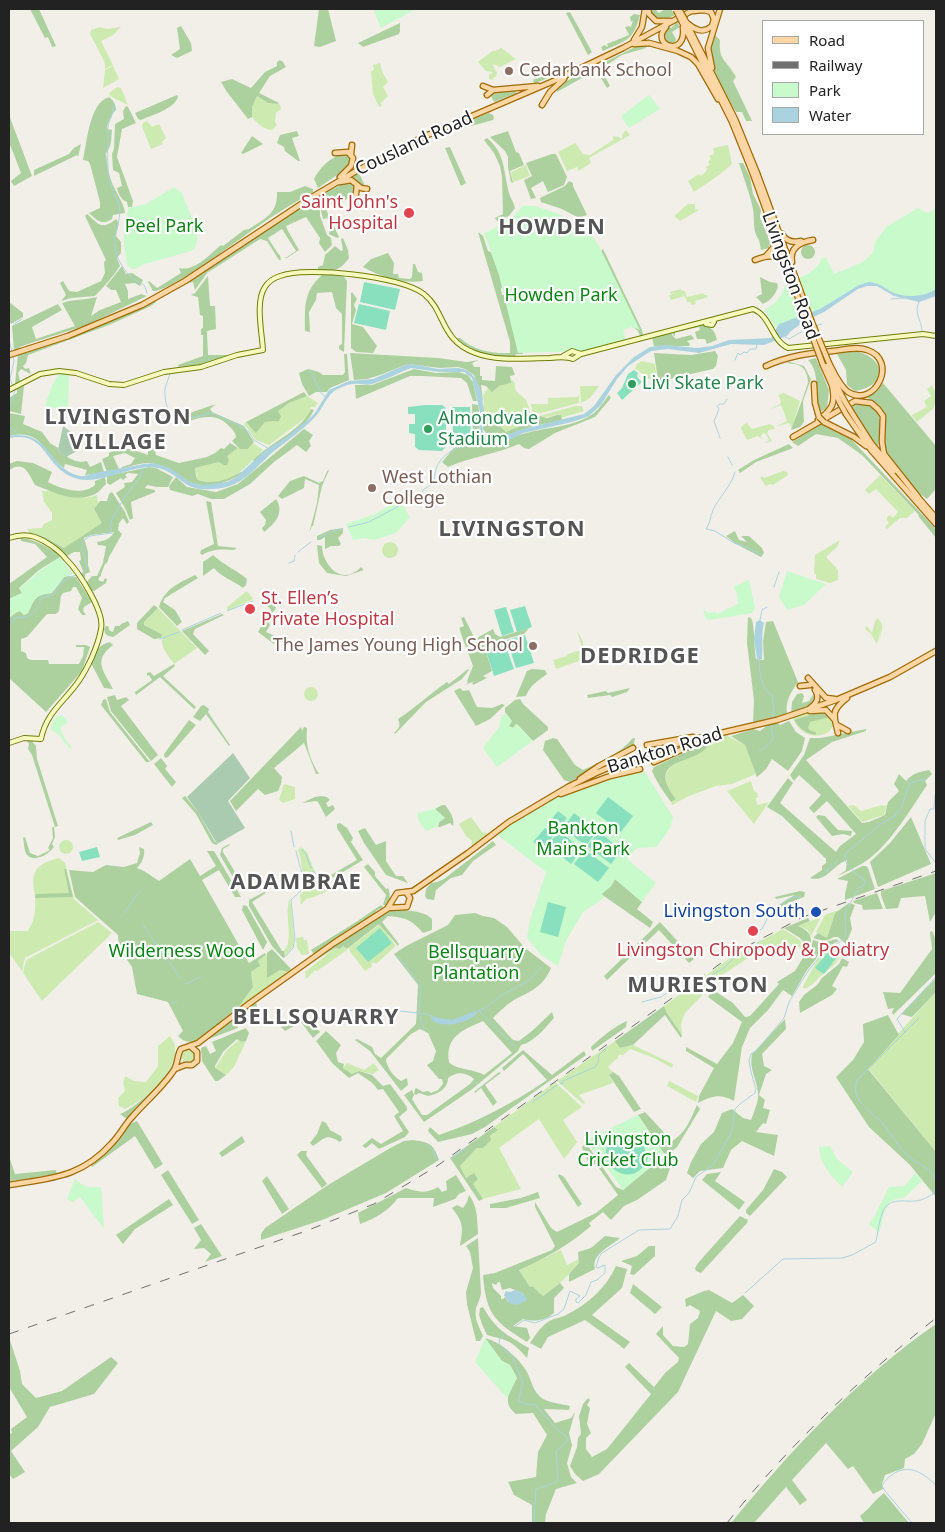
<!DOCTYPE html>
<html>
<head>
<meta charset="utf-8">
<style>
  body { margin:0 }
  #map { position:relative; width:945px; height:1532px; overflow:hidden; background:#f2efe9; font-family:"Noto Sans",sans-serif }
  canvas { display:block }
  .frame { position:absolute; inset:0; border:10px solid #222; pointer-events:none }
  .legend { position:absolute; left:762px; top:20px; width:162px; height:115px; box-sizing:border-box; background:#fff; border:1px solid #a7a7a7; margin:0; padding:6px 9px; list-style:none; font-size:15px; color:#222 }
  .legend li { display:flex; align-items:center; gap:10px; height:25px }
  .legend b { width:25px; border:1px solid #a7a7a7 }
</style>
</head>
<body>
<div id="map">
<canvas width="945" height="1532"></canvas>
<div class="frame"></div>
<ul class="legend">
<li><b style="height:6px;background:#fcd6a4"></b>Road</li>
<li><b style="height:6px;background:#707070"></b>Railway</li>
<li><b style="height:14px;background:#c8facc"></b>Park</li>
<li><b style="height:14px;background:#aad3df"></b>Water</li>
</ul>
</div>
<script>
const ctx = document.querySelector('canvas').getContext('2d');
ctx.lineJoin = 'round';
function paint(path, color) {
  ctx.fillStyle = color;
  ctx.fill(path, 'evenodd');
}
function strokePath(path, color, width, dash) {
  ctx.strokeStyle = color;
  ctx.lineWidth = width;
  ctx.lineCap = dash ? 'butt' : 'round';
  ctx.setLineDash(dash || []);
  ctx.stroke(path);
}
function drawText(font, color, halo, rows, align = 'center') {
  ctx.font = font + ' "Noto Sans",sans-serif';
  ctx.lineWidth = 4.5;
  ctx.setLineDash([]);
  ctx.textBaseline = 'middle';
  ctx.strokeStyle = halo;
  ctx.fillStyle = color;
  for (const [text, x, y, turn = 0] of rows) {
    ctx.save();
    ctx.translate(x, y);
    ctx.rotate((+turn || 0) * Math.PI / 180);
    ctx.textAlign = isNaN(turn) ? turn : align;
    if (halo) ctx.strokeText(text, 0, 0);
    ctx.fillText(text, 0, 0);
    ctx.restore();
  }
}
paint(new Path2D(`
  M100 27 107 29 121 27 113 35 101 41 113 65 105 69V63L90 34 91 30Z
  M501 48 516 59 500 67 493 64 495 70 497 72 496 77H494L493 80 489 79V75L493 72 486 71 478 62 494 50 495 51Z
  M380 63 382 71 388 82 383 87 388 96 381 103 382 106 379 107 373 94 371 71 374 70 373 65Z
  M113 66 119 79 103 88 105 70Z
  M117 87 121 88 128 105 110 96 109 93Z
  M257 96 268 103 277 104 279 103 281 109 276 113 275 122 277 125 272 130C264 130 257 123 252 117V107Z
  M147 121 152 127 159 124 166 138 162 142 163 144 151 149 142 126 143 123Z
  M626 130 630 135 589 158 591 163 579 171 577 167 567 171 558 152 575 143 583 154 590 155 613 140V136L619 137 620 139 623 137 622 135Z
  M728 145 732 164 719 175 694 192 688 181 699 174 701 176 707 170 706 167 710 165 708 162 711 159 709 156 714 154 713 148Z
  M526 165 530 176 513 182 511 172Z
  M688 204H695V209L699 210 680 221 674 216Z
  M681 289 682 291H685L687 297 703 293 704 295H707L708 297 695 301 696 304 692 305 690 302H687L685 296 671 300 669 295 679 292 671 294 670 292Z
  M642 361 655 364 657 382 653 378 649 379C643 376 641 371 635 369L637 364Z
  M510 378 515 383C513 393 521 393 526 400 529 406 530 412 532 418L520 426 506 432 492 418 485 416 483 395 488 388 492 391 499 386 511 383Z
  M934 384 932 387 936 392V404L934 406V408L917 422 912 415 927 407 924 401 931 396 927 389Z
  M580 386H599L590 398 581 403Z
  M784 393 800 401 792 428 789 423 775 427 787 421 781 405 768 410 780 404 781 401 778 395Z
  M579 395V403L533 415 531 404H548V398L577 397Z
  M307 396 318 403 315 407H311L308 416 269 445 256 440 244 424 246 422 256 432 265 422H274L277 411 289 403Z
  M575 406H582L584 411 561 418V415C551 414 551 419 539 416Z
  M747 423 752 429 769 424 774 426 775 429 769 430 767 433 772 441 765 443 769 440 766 434 763 433 761 436 762 439 758 436 747 440 741 428 743 425Z
  M253 443 263 450C243 469 229 489 198 480L195 468 219 462H229L226 456 238 448 248 449Z
  M783 471 787 472 788 475 773 485 770 484 766 486 760 478 756 480 763 476 764 478Z
  M880 475 915 511 907 518H900L887 529 885 527 889 523 887 520V517L890 515 893 518 898 512 876 489 869 494 865 490Z
  M42 491C61 490 76 503 97 495L98 503 94 510 103 523 64 548 46 537 30 533 27 529 42 528 44 524 52 520V513L44 502Z
  M840 540 837 547 826 557 838 570V580L830 583 816 579V574H814L815 555Z
  M382 550a8 8 0 1 1 16 0a8 8 0 1 1-16 0Z
  M247 591 253 599 227 611V607Z
  M158 608 197 648 174 664C167 654 159 646 163 635L144 625V622Z
  M878 618 882 625V628L885 618 879 642 881 631 877 643H876L871 634 865 629 867 626 872 633 875 621Z
  M577 631 582 639 585 652 582 660 556 669 553 660 567 656 568 654 581 650 582 647Z
  M304 694a7 7 0 1 1 14 0a7 7 0 1 1-14 0Z
  M813 712H820L830 716 833 726C828 738 810 738 801 730 797 727 795 721 792 717Z
  M726 735 745 745 756 774 732 784 716 786 689 796 672 805 671 802 676 799C646 758 692 766 710 744L708 741Z
  M751 781 754 791 757 793 758 797 756 798 757 805 769 802 754 824 727 791Z
  M284 784 295 787V799L283 803 279 800Z
  M854 805 861 811 882 805 883 806 887 805 884 815 862 822 848 806Z
  M471 817 482 832 490 834 471 848 472 841 466 836 459 824Z
  M59 847a7 7 0 1 1 14 0a7 7 0 1 1-14 0Z
  M301 847 307 852 314 870 330 890 314 897 306 899 301 905 300 895 310 885C300 876 303 861 298 850Z
  M59 858 65 863 74 899 98 920 25 958 22 971 9 953V931H28C30 927 33 922 34 917 41 888 17 868 59 858Z
  M290 898 294 939 293 946 285 957 284 951C295 939 283 913 290 898Z
  M838 910 835 913 827 938 816 932 825 915Z
  M821 917 811 936 808 930 798 926Z
  M98 922 112 933 42 1001 23 973 26 960Z
  M380 924 396 946 376 964 374 962 371 964 372 966 365 971 349 950 350 947Z
  M783 929 797 938 805 945V949H800L797 945 790 948H773V946L762 949 722 975 685 1013 681 1024 682 1035 667 1013 664 1006 734 955Z
  M303 937 304 940H307L309 954 302 955 297 948 296 938Z
  M835 945 843 949C840 961 832 967 823 974 815 980 815 985 804 989L803 986C811 973 819 951 835 945Z
  M343 946 347 950 317 971 315 970 306 979 305 972 335 948 340 949Z
  M267 955V977L280 970 287 973 238 1008 253 987 251 972 259 967 258 961Z
  M936 992V1152L868 1068C891 1043 912 1017 936 992Z
  M170 1036C172 1039 175 1043 175 1047 178 1071 145 1100 125 1109L119 1106 118 1098 125 1091 123 1083 125 1076 134 1081 146 1082 158 1066V1046Z
  M239 1040 242 1042 246 1041 234 1067 226 1075 215 1068 227 1050Z
  M615 1041 620 1048 633 1045 673 1064 672 1068 654 1058 630 1049 622 1056 621 1054 618 1056V1058L608 1067 613 1072 609 1075 613 1083 579 1095 585 1103 583 1104 557 1081Z
  M181 1056a7 7 0 1 1 14 0a7 7 0 1 1-14 0Z
  M347 1063 364 1070 374 1063 379 1070 373 1074 359 1071 352 1074 343 1068Z
  M669 1081 698 1096 696 1102 667 1086Z
  M555 1082 582 1107 563 1120 577 1142 564 1159 539 1119 499 1148 521 1189 483 1199 472 1184 478 1178H466L460 1166 477 1148 498 1130 494 1127Z
  M561 1250 567 1265 579 1259 580 1263 560 1283 543 1296 532 1286 530 1287 519 1270Z`), '#cdebb0');
paint(new Path2D(`
  M30 9H39L56 46 52 47 48 37 45 38Z
  M319 9H328L336 41 320 47 314 46Z
  M650 9H655L659 13 665 9H671L675 15 666 19H656L650 14Z
  M570 12 592 52 588 55 566 13Z
  M634 14 640 15C633 42 626 40 603 51L601 47 605 45 607 47 608 46 607 44 629 35 625 27 629 26 631 27 633 20 631 22 630 17Z
  M677 22 680 27 672 32 676 39 675 44 667 43C663 37 663 33 668 27L671 28Z
  M400 23V31L399 34 363 47 358 43Z
  M718 23 715 35 720 40C718 61 727 60 736 77L733 81 752 121H746L742 112H736C728 98 709 66 709 50 710 41 715 32 718 23Z
  M181 26 191 43 192 51 177 58 171 55 180 49 177 28Z
  M646 45V48L622 55 607 65 612 75 608 77 601 64 637 46Z
  M280 60 283 62 286 67 270 76 259 93 279 103 277 104 268 103 257 96 252 107V117L248 119 227 92 221 82 232 79 251 88 265 72 277 66V62Z
  M573 62 575 66 532 85 534 83 533 80 555 68 557 70Z
  M598 64 610 86 607 88 596 70 557 92V88L565 82Z
  M514 90 517 93 494 102 491 96 496 91Z
  M177 95 178 97C174 109 152 115 141 120L138 119 135 113Z
  M109 97C113 100 116 104 116 110 112 113 107 123 107 129L112 130C111 135 112 141 110 146 110 146 107 153 106 153 106 158 108 167 109 173 111 186 125 204 125 213L113 215 112 219C101 226 97 220 89 213L100 208V202L90 164 88 161 83 160C87 143 89 103 109 97Z
  M126 106 128 107 136 123 122 129 117 157 133 201 132 207H128L127 202C121 200 118 193 117 188L122 186 119 173 113 170 112 154 114 149 115 124 124 119 123 111Z
  M489 113 493 115 494 118 493 120 460 129 463 123Z
  M9 115 32 176 14 186 11 181 21 173 9 142Z
  M297 131 299 136 292 138 300 161H298L285 151 284 147 277 143 280 135Z
  M508 131 516 152 519 153 524 165 510 171 513 183 511 182 508 167V157L505 151 490 137Z
  M252 136 263 144 243 154 241 153Z
  M487 138C507 154 503 175 510 196 512 200 514 204 515 208L509 216 497 221 495 218 503 214 502 177 500 166 494 153 484 140Z
  M421 141 423 143 408 149 360 175 365 186 364 188 352 179V175Z
  M81 144 78 157 77 155 34 176V170L69 154 74 148Z
  M450 147 466 183 461 186 445 148Z
  M342 154 349 157 350 164 346 169 318 188 314 179C319 168 331 157 342 154Z
  M552 154H556L567 177 564 185 548 192 543 181 531 188 536 198 531 199 524 180 532 176 526 163Z
  M739 163H743L750 177 753 194 761 210 760 218 770 241 769 248 761 250 759 240C752 231 755 220 753 209 750 194 744 179 739 163Z
  M569 181 573 183V186L587 215 579 218 562 209 541 202 540 198 565 186Z
  M344 183 353 184 354 191C349 198 339 208 329 205L324 194Z
  M305 186 313 189V192C294 203 275 214 257 227 241 238 167 294 153 291L148 282 149 281 157 288 181 273 179 268C195 272 210 254 221 245L223 246 244 230 249 229C265 218 278 214 277 192H290Z
  M318 196 320 202V216L327 235 331 238 332 245 325 252 319 243 320 238 306 217 286 226 288 231 299 250 287 258 284 257H287L296 251 282 229 268 238 279 255H280L281 260H279L267 241 260 239 207 273 195 290 193 282 190 283V280Z
  M323 203 339 237 337 238 329 234 330 228 327 218 323 219 321 211Z
  M87 214C99 224 101 231 116 219L119 223 116 236 121 242V253L117 258 120 266C113 277 104 286 95 296L71 298 61 301 66 295 60 283 63 281 69 291 77 292 101 281 105 273 104 262 106 260 85 216Z
  M478 232 483 236 488 251 491 252 504 284 501 289 502 295H507L523 354H516L515 356C494 358 474 354 458 340L457 338H460C473 350 492 354 510 353V342Z
  M343 238 348 250 349 258C339 272 335 270 318 271V267L323 265 325 255 335 246 341 251 343 250 341 239Z
  M801 252a7 7 0 1 1 14 0a7 7 0 1 1-14 0Z
  M603 249 642 330 643 335 640 336 638 331 633 327 594 260Z
  M388 253 394 263 393 274H398L399 278 410 279 412 277 413 264H415L418 272 422 273 423 281C404 284 380 277 363 267L371 259Z
  M122 266 126 274 132 273 143 280 140 286 135 283 125 284 128 291V299L141 294 147 296 87 325 22 346 14 351 12 326 58 304 62 310 32 327 36 339 75 326 62 303C73 299 85 300 97 297L91 316 100 310 121 302 116 290H111L106 286Z
  M322 275H343L347 281 344 352 339 349V346L342 344V314L336 308 332 292 317 293 316 300 309 312 310 332 305 331C305 307 303 292 322 275Z
  M208 276 210 306H215L216 329 207 331 208 355H232L202 364 179 367 178 365 203 356V335H201V329L203 328V316L200 315 198 297 191 295 195 293Z
  M760 277 770 282 777 283 778 286C776 294 771 300 763 304L756 297 762 294Z
  M352 292 357 299 354 305 356 310 352 324 363 327 377 346 373 353 356 352 351 348V293Z
  M155 301 156 302 151 306 109 325 28 355 26 363 23 366 25 369 29 368 31 374 21 369 18 373 20 381 15 384 18 355C65 341 111 322 155 301Z
  M9 302 23 313V317L11 324 9 320Z
  M697 324C708 324 715 329 717 340L707 344 705 339H697L695 332 700 330 699 327 675 332V336L673 335 672 330Z
  M671 331 672 335 676 339 691 335 693 337 694 339 687 341 690 344 689 346H654L652 337Z
  M715 351 718 356 716 366 713 369 673 378 659 386 654 353 691 355Z
  M851 351C883 353 893 385 855 391L847 385 846 370 837 354Z
  M350 353 438 358 467 362 479 360 472 363 474 367H480V376H482V380L495 381 496 366 512 367 515 375 510 376 511 383 499 386 492 392 486 386 481 385 483 401 474 375 465 369 458 367 440 368 408 364 380 375 367 379 354 380Z
  M344 354H347L349 380 330 388 327 392H316L309 396 302 384 299 373 308 369 319 372 323 375H343L345 372Z
  M816 358 829 390 827 408 820 412C814 396 821 373 808 360Z
  M790 362 804 366 811 379 803 401 804 422 800 427 791 430C794 422 808 385 808 382 808 378 806 371 803 368 798 363 791 364 785 363Z
  M414 369 436 373 458 372 468 375 473 382 477 401H473L467 383 461 378 422 376H410L356 399 355 385H372Z
  M883 383 936 446V489L927 499 920 494C909 482 894 469 887 455 878 439 893 420 879 405 876 402 870 400 866 397L877 390Z
  M24 386 21 414 9 411V398L17 393V389Z
  M304 392 307 396 289 403 278 411 281 416 279 421 265 422 256 433 246 422Z
  M609 395 611 398 595 417 555 433 529 449 524 448 519 444C496 454 471 457 448 467L442 462 454 448 472 443 473 439 472 404 478 405C482 419 473 436 489 445 502 443 513 436 526 433 548 427 575 427 594 413 600 408 604 401 609 395Z
  M483 403 485 416 492 418 506 432 520 426 532 418 533 426 502 437 490 438 483 429Z
  M861 403C887 410 881 427 878 448L855 414 851 405Z
  M216 404 210 409 212 412 244 426 254 442 248 449H240L232 441 236 437C235 431 231 428 227 424 213 411 197 419 181 423L175 418Z
  M311 409 314 410C305 430 272 449 255 462L253 460C269 444 303 429 311 409Z
  M9 413 25 416 23 424 42 432 50 443 58 448V450C66 457 76 464 87 461L90 467 101 462 104 472 85 475 87 470 65 464 64 468C43 454 43 428 9 436Z
  M557 415H561L562 420 534 426V421L539 416 547 418Z
  M821 424 851 439 933 526 936 530V538L919 517 918 514 862 455 838 438 816 434 798 446 792 442Z
  M304 429 313 435 309 441 311 446 306 452 297 445 274 462 250 484 224 499H211L198 494 192 496 170 490 169 486 176 477 187 487 216 492 238 484Z
  M230 443 238 448 227 456 229 460 227 465H224L219 462 195 468 196 476 198 480C214 485 227 480 241 472L243 473C220 487 200 491 177 475 170 471 164 466 156 464 146 461 132 466 121 469L122 467 131 464 135 458 125 453 113 456 119 469 107 472 102 459 109 456V453C122 444 135 451 148 455V449L154 447 156 455 179 463 207 457 215 453 221 448 224 449Z
  M789 444 793 448 756 462 740 473 738 470 754 460Z
  M17 461 33 463 52 472 48 482C62 489 82 496 95 485V481L105 477 106 484C102 488 97 495 90 496 72 502 51 491 35 485 28 473 25 460 9 470V464Z
  M149 467 156 468 173 477 168 487H157L147 485 145 488 155 490V492L131 502 133 518 130 520 125 508 116 493 125 487 124 483 132 482 138 474 128 473 125 475 127 477 123 480 121 478 110 485 107 483V476Z
  M329 470 322 486 313 526H312L309 533 317 503 319 485 305 479 304 488 282 499 278 496 290 481 304 476 319 483 323 481 327 471Z
  M112 492 125 512 129 522 127 524 123 518 119 523 118 530 122 534 109 557 107 563 105 564 101 574V577L100 576 98 580 103 582 105 578 107 579 106 583 94 591 90 590 86 583 92 576H97L103 563 106 546 98 545 97 542C105 541 110 539 114 532L91 535 84 538 88 552V565L90 572 85 574V580L84 581 81 576 83 571 79 561 81 560 80 552H74L67 556 34 534 45 537 64 548 102 523 94 509 100 501H107L109 494Z
  M276 499C285 512 275 524 264 532L262 528 265 525 266 520 260 512Z
  M206 501 211 502 218 546 237 548 234 550C222 549 212 549 202 555L200 553 201 550 214 544Z
  M343 528V533L338 538 341 544 339 546H331L325 549V537L320 540H317V536L330 530Z
  M735 531 739 540 747 542 741 536H749L762 548 764 553 761 557 736 544 726 536Z
  M21 538C35 539 47 547 59 554L60 557 39 570 19 588 22 593 9 599V584L47 557 35 544 21 541Z
  M317 545 322 546C322 561 337 583 355 572 357 571 359 569 361 567L364 570 346 576 327 573 319 563Z
  M213 555C224 565 236 570 247 579L246 585 243 588C233 580 222 578 214 568L203 576V562Z
  M195 575 198 578 165 598 163 602 175 610 182 622 177 626 159 607C164 589 179 583 195 575Z
  M69 576 76 577 92 602 84 607 83 611 86 615H82L78 609 82 598 76 587H73L71 591 63 593 61 596 59 611 56 614H47L27 637 21 639V651L26 653 27 658 31 660H48L49 664H79L83 656 84 647H76V645H86L90 647 82 671 46 712 9 678V618L17 612 20 611 24 615 28 613C35 598 35 595 52 593L64 577Z
  M267 600 272 603 276 608 267 620 270 625 266 632 275 636 277 639 274 644 258 632 265 620 266 613H271V610L265 603Z
  M154 605 158 608 144 622V625L163 635 161 638 154 639 137 629V623Z
  M222 614 224 615 195 629 193 634 209 651 205 655 182 631Z
  M464 617 475 639 493 629 495 634 500 637 529 628 524 634 484 645 492 671 483 676 487 678 473 685 472 683 475 681 465 685 468 683 467 681 473 666C471 659 460 634 460 629L459 628 464 626 461 618Z
  M748 617 751 618C755 625 754 649 756 659L764 660 763 641 766 622 773 621 798 682C791 692 785 701 787 714L753 723 754 700 747 643Z
  M128 621 130 625 113 637C107 636 105 635 104 629L106 626H108L110 631 113 632 115 626H120L121 624Z
  M110 642 113 645C92 661 104 671 113 689L104 688 91 663C95 652 98 645 110 642Z
  M174 664 175 666 163 676 196 707 194 709 160 677 136 695 135 692 152 680 149 675 147 676V673L150 672 154 676Z
  M468 669 469 670 462 679 426 702 395 734 394 733C399 728 401 726 398 719 415 708 430 694 447 682L449 684Z
  M532 669 545 670 547 674C538 681 530 685 526 696L516 697 527 671Z
  M460 688 463 691 469 690 477 707 492 708 502 704 505 705 490 719 476 726 454 691Z
  M630 688 627 692 612 697 610 695 588 698 587 695 606 691 608 693Z
  M815 692C819 706 801 710 791 713L792 702 797 694 802 693 804 696 802 703 809 701Z
  M115 695 117 700 126 697 129 700 121 706 158 755 151 761 111 711 107 697Z
  M106 699 110 712 150 762H146L101 705 103 700Z
  M520 699 523 704 548 727V730L533 741 517 724 513 728 508 726 512 721 505 712V708L515 700Z
  M204 705 209 709 208 712 230 745 229 746 206 714 200 721 193 717 201 706Z
  M820 712 827 713 830 717 810 722 808 728 811 731 816 732 815 735C805 733 799 728 794 720Z
  M189 720 196 725 168 757 165 758 164 754Z
  M789 721 796 732 805 738 802 751 788 771 772 759 766 769 757 777 745 745 731 736 753 729 760 731 769 724 777 723 780 725Z
  M301 727 302 731 304 727 307 728C305 745 310 760 319 774H316L304 743 274 768 282 777 281 784 278 791 265 795 258 789 236 811 230 801Z
  M866 729V731L832 742 806 760 862 823 869 822 885 815 888 802 899 791 894 784 899 774 906 781C913 773 919 772 929 770L932 774 925 781 927 785C910 810 893 840 869 859 859 866 848 871 838 876L846 870 847 860C833 865 826 883 810 878L822 870V866L826 863V859L782 816 767 807 788 778 793 783 780 803 836 852 840 846 856 834 827 801 814 813 809 808 821 795 799 775 794 781 790 775 804 755 810 738H821Z
  M553 738 557 739 575 765 583 770C601 762 621 753 633 738H635L634 744 631 748 570 782 564 780 543 750 545 741Z
  M31 740 36 746 37 759 58 826 55 827 32 755 28 749 29 744 27 741Z
  M708 741 710 743C698 767 643 755 676 799L671 802C664 792 657 783 652 771L654 767Z
  M161 758 167 766 165 769 176 782 172 787 154 764Z
  M185 796 198 812 215 842 219 843 216 845 212 843 196 814 182 798Z
  M321 796 327 797 330 800 326 803 328 807 333 805 335 809 326 817 318 802 316 801 302 803 315 797Z
  M442 805H445C450 812 455 818 453 826L450 823 440 827H438L439 822 445 818 435 809Z
  M818 815 825 816 838 830 852 831 851 836 843 834 832 836 816 817Z
  M911 817 931 864 878 887 870 862 890 843Z
  M151 822 153 825 135 835 118 840 117 838Z
  M340 823 347 828 353 838 351 842 363 860 333 878 331 875 357 860 337 828V824Z
  M52 827H54L55 837 52 844 54 847C49 854 35 863 27 855 24 851 24 842 23 838L25 837 30 853 38 856 50 850 48 848 53 838Z
  M365 828 376 845 386 841V861L396 876H403L408 883 386 875 364 843 358 831Z
  M493 841 496 845 473 861 462 875 451 878 436 890 434 900 427 899 425 896 426 889 431 883 437 882 444 879Z
  M229 844 230 845 223 849V852L241 882 237 884 220 855 222 848Z
  M139 847 144 849C145 856 142 863 137 868L144 871 159 881 190 859 200 876 216 866 207 851H214L241 897H235L219 870 202 880 249 963 265 953 266 955 258 961 260 966 251 972 253 987 238 1008 196 1041C188 1043 184 1042 178 1036L183 1031 168 1002 137 994 132 967 119 948 118 935 75 897 69 870 93 872 106 865 124 867 137 863 140 853Z
  M368 864 375 872V876L386 889 388 888C391 895 390 900 387 906L383 905 386 895 364 867Z
  M862 866H866L868 868 875 889 845 900V894L848 881 837 879Z
  M64 869H66L73 897 35 898 36 894 69 893Z
  M936 873V912L930 922 925 896 901 898 898 908 886 909 881 895V891Z
  M615 879 642 902 637 909 653 922 650 928 601 894 611 886Z
  M800 891 805 892 804 897 788 903 774 916 770 914 777 906 795 895 776 899 775 897Z
  M264 892 266 893 252 902 282 951H284L285 957 283 958 272 946 249 906V900Z
  M877 893 883 909 863 910 862 905 854 903 853 901Z
  M849 903 855 905 850 918 852 929 846 944 838 937H834C826 942 822 941 813 938L818 933 827 938 835 913Z
  M243 905 247 906 267 942 263 950 242 910Z
  M381 905 383 907 376 911V913L314 954 311 950 356 922Z
  M391 910C403 910 424 910 432 919V930L423 933C411 919 406 918 388 916L382 922 399 944 398 946 379 924 347 949 343 946 340 949 335 948 319 958 318 957 387 911Z
  M475 913 483 916 494 918 507 927 525 948 551 968C543 987 531 991 514 1000 506 1005 499 1012 493 1018L513 1040 519 1041 532 1031 552 1012 554 1018C545 1028 534 1042 521 1045L518 1051 471 1090 424 1122 404 1095 412 1090 414 1095 412 1099 422 1115H427L470 1084 474 1079C466 1072 457 1071 448 1078 448 1089 438 1094 428 1096L419 1093 416 1095 414 1094 415 1089 416 1088 423 1092 428 1091 431 1093 438 1090 443 1084 442 1079H439L427 1065 433 1061 436 1051 428 1033 420 1029 411 1034 386 1059C387 1068 393 1076 401 1081L407 1078 408 1085 401 1091 370 1051 355 1040 357 1039 372 1047 375 1054 381 1058 416 1024 418 985 394 954 406 946 448 925 455 915ZM483 1021 512 1053 484 1075C472 1068 455 1070 449 1062 445 1036 463 1030 483 1021Z
  M808 918 810 921 798 926C809 931 813 935 810 948L805 949V944L800 938 784 928Z
  M660 922 694 959 689 963 659 930 607 980 604 976Z
  M932 931 936 940V973L893 1015 892 1012 894 1008 888 1009 883 992 900 993 932 949 930 932Z
  M836 939 839 941 820 950 816 959 807 970 792 996 783 990 768 1010 750 1028 742 1047 734 1101C720 1093 712 1096 698 1103L699 1096 714 1068 686 1051V1047L717 1064 733 1043 742 1022 708 997 713 990 733 1003 745 1017 750 1016 779 984 777 982 795 971 807 951 811 949 813 940 823 943Z
  M272 949 291 969 287 972 280 970 267 978V953Z
  M842 958 849 962 847 967 843 966 832 986 837 989 832 995 800 1013 799 1002 804 995 817 985 822 978 839 964Z
  M936 978V992L912 1017 901 1014Z
  M256 1001 257 1008 236 1022 238 1028 209 1039 208 1038Z
  M664 1006 667 1013 682 1035 681 1038 665 1015 633 1045 620 1048 615 1041Z
  M305 1015 320 1032 313 1038 301 1022 285 1031 281 1027Z
  M888 1015 899 1035 868 1069 936 1152V1197L910 1165 869 1127 836 1077 853 1060 864 1042 863 1024Z
  M785 1019 786 1029 762 1054 764 1066 772 1070 766 1074 759 1095 765 1100 763 1108 770 1110 766 1124 763 1123 756 1132 778 1135 774 1156 742 1141 731 1150 723 1168 700 1171 693 1178 687 1173 691 1162 701 1144 714 1132 722 1113 732 1109 743 1118 751 1120C754 1112 759 1101 758 1093 757 1079 749 1070 752 1054Z
  M627 1021 626 1027 592 1051 591 1047C602 1037 613 1027 627 1021Z
  M246 1028 249 1033 246 1041 242 1042 237 1039 223 1052 215 1066V1068L226 1075 218 1081H215L202 1061 201 1048 206 1046 210 1054 216 1051 212 1042Z
  M326 1031 341 1045 336 1053 338 1062 344 1064 343 1068 352 1074 359 1071 372 1075 383 1086 390 1084 407 1107V1110L399 1117 409 1132 405 1137 379 1149 372 1143 366 1148 362 1146 372 1138 381 1144 403 1131 394 1116 399 1112 383 1089 378 1090C371 1080 367 1080 358 1073L349 1078 333 1064 316 1041Z
  M523 1050 552 1075 584 1051 586 1055 485 1127 472 1134 438 1142 428 1131 430 1127 439 1135C478 1122 513 1103 547 1080L523 1054 504 1071 502 1068Z
  M174 1059 177 1060 168 1076 127 1119 120 1114C135 1109 172 1075 174 1059Z
  M499 1072 501 1073 485 1085 497 1102 493 1106 481 1088 475 1093 474 1092Z
  M613 1072 619 1076 641 1109 634 1112 609 1075Z
  M697 1105 700 1109 677 1147 671 1152 673 1159 666 1180 637 1200 624 1206 611 1220 603 1212 589 1223 591 1226C569 1245 546 1258 519 1270L530 1287 532 1286 543 1296 560 1283 564 1288 554 1298V1313C545 1321 535 1322 523 1319L513 1326 527 1328 530 1338 527 1342C495 1322 486 1315 483 1275L495 1273 552 1250 555 1246 535 1207V1202L551 1228 557 1232 596 1213 618 1195 596 1164 590 1167 582 1147 586 1143 616 1187 623 1190 665 1155 638 1115 645 1112 672 1141C686 1133 690 1120 697 1105ZM498 1282H500L502 1290 510 1288 524 1294 508 1302 505 1297 503 1299H501V1296L493 1288 492 1283 496 1285Z
  M137 1121 163 1164 155 1169 135 1136 92 1167 91 1165 111 1148 130 1124Z
  M322 1121 326 1123 330 1130 341 1136 342 1140 340 1142C326 1133 325 1138 313 1146L310 1143 317 1134Z
  M494 1127 498 1130 490 1136 491 1140 483 1148H477L460 1166 466 1178 474 1173 478 1179 473 1184 483 1199 479 1201 450 1158Z
  M242 1136 245 1142 222 1157 219 1153Z
  M413 1140C429 1142 434 1144 439 1160L386 1193 322 1220 261 1240V1234L265 1228 328 1185 392 1147 404 1141Z
  M301 1151H307L306 1155 327 1184 322 1188 297 1155Z
  M9 1156 15 1174 56 1170 57 1174 11 1181 9 1180Z
  M774 1169 782 1172 787 1177 750 1216 746 1213V1210L763 1190Z
  M168 1170 199 1220 192 1224 161 1175Z
  M721 1172 715 1181 745 1202 739 1210 702 1180 707 1174Z
  M559 1174 564 1177 582 1204 578 1207 558 1176Z
  M456 1175 466 1191 459 1194 455 1199 433 1207 434 1198H398C387 1212 376 1218 360 1224L358 1213 406 1188C418 1192 426 1194 438 1187L442 1192 447 1190 446 1181Z
  M267 1176 289 1209 282 1214 262 1181Z
  M538 1192 540 1198 506 1208H490V1204L521 1198Z
  M469 1195C478 1207 477 1219 478 1234L460 1246C463 1228 464 1223 452 1208L457 1205 463 1208 467 1202Z
  M169 1199 173 1205 135 1229 123 1244 116 1235Z
  M740 1216 748 1220 747 1223 701 1273 696 1271 695 1268 698 1263Z
  M201 1224 222 1256 205 1262 211 1254 204 1248 194 1249 201 1240 194 1228Z
  M605 1236 620 1238C610 1247 591 1254 595 1269L569 1282V1274L579 1263 578 1252 591 1248Z
  M478 1238 481 1293C480 1299 478 1303 476 1308 474 1318 479 1327 483 1336L480 1341H476L467 1304 466 1292 473 1268 470 1252 466 1246Z
  M649 1246H655V1256L634 1275 630 1274 632 1266 621 1261 637 1256Z
  M616 1266 627 1269 622 1288 592 1315 630 1342 624 1349 618 1344 585 1320 548 1337 541 1349 530 1343C535 1336 540 1327 548 1322 553 1318 561 1318 566 1315 588 1304 606 1288 616 1266Z
  M633 1284 662 1307 655 1314 630 1293Z
  M709 1290 732 1303 743 1295 754 1306 742 1319 731 1321 716 1311 678 1392 599 1474 583 1481 575 1474 570 1466 577 1447 578 1438 581 1434 579 1416 583 1404 588 1398 590 1400 587 1405 590 1408 587 1424 591 1433 586 1438V1449L592 1457 607 1449 651 1394 625 1367 629 1363 654 1387 666 1372 678 1362 679 1358 656 1334 663 1326V1335L673 1346 684 1347 688 1344 690 1324 698 1318 700 1311 690 1305 686 1307 685 1299 704 1291Z
  M483 1307C496 1330 507 1335 529 1348L527 1358C511 1340 509 1341 487 1335L482 1324 479 1315 480 1308Z
  M936 1324V1413L922 1444 914 1454 905 1459 904 1468 885 1475 882 1484 883 1489 873 1494 853 1466 848 1469 826 1443 792 1480 807 1500 800 1505 786 1487 754 1523H731C791 1450 858 1378 936 1324Z
  M9 1337 20 1371 22 1384 36 1398 62 1391 111 1357 118 1363 94 1394 50 1407 38 1427 11 1451 25 1472 13 1479 9 1474V1434L12 1433 11 1429 27 1417 9 1387Z
  M485 1338C501 1342 519 1358 527 1372 532 1382 533 1392 543 1399 551 1403 562 1404 570 1406L569 1410 544 1409 555 1423 571 1418 575 1412 569 1433 572 1445 567 1463 571 1477 577 1483 556 1489 546 1514 545 1523H532V1505L514 1495 508 1482 536 1477 538 1452 547 1435 533 1413 516 1414C501 1402 510 1392 517 1378L510 1365 502 1361Z
  M884 1493 909 1523H864L860 1516C869 1509 875 1500 884 1493Z`), '#add19e');
paint(new Path2D(`
  M63 426 75 435 72 440 79 444 80 447 76 450 77 451 66 457 58 450Z
  M233 753 250 778 228 801 245 828 219 843 216 842 198 812 187 797Z`), '#aacbaf');
paint(new Path2D(`
  M373 9H416L381 28Z
  M649 95 660 109 629 128 621 116Z
  M174 187 182 193 197 231C198 239 198 247 191 251L145 264 135 269 130 268 127 264C124 244 121 226 129 208L146 204Z
  M522 206H535L559 214 586 228 598 244 640 330 632 327 623 330 626 341 584 351 518 353 499 275 484 233C499 226 513 220 522 206Z
  M918 208 927 213 936 209V289C923 297 906 299 892 292 883 288 878 281 867 283 853 285 834 302 820 309 807 315 793 319 779 324L776 328 764 310C777 303 782 296 786 283 801 277 815 274 822 258L826 257 834 274 863 262 873 253 875 242 886 227Z
  M59 374H65L69 376 68 411 45 406C49 394 52 383 59 374Z
  M399 500 410 517 396 533 374 540 364 538 353 540 346 524 375 514Z
  M60 557 73 574 64 577 52 593C35 595 35 598 28 613L24 615 20 611H17L9 618V599L22 593 20 588 40 571Z
  M787 571 826 584 804 605 787 610 779 597Z
  M749 580 755 608 752 613 709 620 706 619 703 609 708 613 716 612 717 614 738 604 737 593 733 587Z
  M505 713 512 721 509 726 513 728 516 724 533 741 497 767 483 748 499 727 501 718Z
  M62 715 68 722 60 728 65 739 72 748 70 749 59 735 51 730V726L56 717Z
  M640 770 645 772 673 817 670 828 657 847 637 848 627 859 656 883 642 902 615 879 611 886 602 894 604 898 583 912 566 941 558 966 541 955 527 938 530 920 546 872 496 834C518 818 540 803 566 792 589 783 615 777 640 770Z
  M435 809 445 818 439 822 437 827 426 831 419 822 417 813Z
  M638 1115 665 1155 623 1190 586 1140Z
  M830 1146 837 1159 853 1172 842 1187C830 1175 820 1164 819 1147Z
  M915 1173 922 1181 904 1198 896 1199 890 1202 885 1210 879 1233 869 1224 874 1217 889 1187 904 1186Z
  M75 1179C84 1187 89 1188 101 1187L104 1229 80 1197 73 1202 67 1199Z
  M485 1338 502 1361 510 1365 517 1378 507 1398 475 1362Z`), '#c8facc');
paint(new Path2D(`
  M364 282 400 289 395 310 360 302Z
  M359 304 390 311 386 330 354 323Z
  M634 370 638 373 637 377 642 382 622 400 617 393 622 388 628 374Z
  M425 405H442L446 408V446L442 451 419 450 415 447V434L409 433V424H415V414H408V407Z
  M452 407H470L471 437H453Z
  M525 606 532 627 517 632 510 610Z
  M506 607 514 632 502 636 494 610Z
  M525 635 534 663 516 668 507 640Z
  M503 639 514 669 494 676 484 645Z
  M608 797 633 816 621 832 596 813Z
  M558 811 567 818 556 832 547 825Z
  M574 813 597 831 586 846 563 828Z
  M545 828 554 835 543 849 533 842Z
  M559 831 582 849 571 864 548 845Z
  M599 832 622 850 611 864 587 846Z
  M97 847 100 857 82 861 79 852Z
  M585 850 609 868 598 882 574 864Z
  M548 902 566 907 558 937 540 932Z
  M380 928 392 943 368 962 356 948Z
  M828 952 836 958 824 974 815 968Z
  M624 1135 636 1136 642 1142 640 1136 642 1135 645 1143 643 1144 648 1158C630 1201 579 1148 624 1135Z`), '#88e0be');
paint(new Path2D(`
  M869 282C879 283 882 286 890 291 904 299 924 297 936 289V296L919 302 894 296 877 286H867L858 289 824 312 805 321 791 331 787 336 764 345 731 344 699 353 668 349 651 351 628 366 617 379 601 405 589 416 572 422 523 433 507 441 496 444H489L484 442 479 434 480 412 472 378 464 372H439L411 368C398 373 385 380 372 384 366 386 360 383 353 384 348 384 336 389 333 392 325 399 322 410 315 417 303 430 288 440 274 451 260 463 245 483 226 487 215 490 195 491 186 484 174 476 166 467 149 467 126 468 94 487 72 477 43 465 47 431 9 438V436C50 428 47 469 80 476 85 477 89 474 95 473 111 470 128 467 144 464L155 463 170 468 188 481 193 483 203 485 227 482 235 478 266 450 284 439 308 420 315 413 329 390 349 381 373 379 408 364C419 364 429 368 439 369 447 369 456 367 463 369 479 373 484 398 483 412 483 422 480 430 487 439L490 440 502 437 519 430 584 414 594 406 616 375 634 357 650 347 665 345 697 348 712 346 729 340 771 338 779 324 820 309 859 285Z
  M760 620 764 623C761 634 763 647 762 659H757L754 639 756 622Z
  M478 1011C473 1023 440 1030 431 1019V1017L453 1020Z
  M515 1290 524 1294 527 1300C516 1307 510 1307 504 1295L506 1291 510 1292Z`), '#aad3df');
strokePath(new Path2D(`
  M113 105C114 116 109 119 108 127 107 132 109 138 108 142 107 152 108 162 108 171 107 183 120 201 120 211 119 230 111 234 117 256 121 266 127 274 135 280 143 285 144 282 147 293
  M132.5 226a5.5 5.5 0 1 1 11 0a5.5 5.5 0 1 1-11 0Z
  M891 299 904 298
  M919 302C913 313 922 320 922 331
  M14 324 22 319
  M816 326 822 324
  M785 337 789 339 808 328
  M9 339 14 361 10 379 15 391 9 408
  M735 360 738 353 740 355 744 352 747 353 750 349H756L757 345
  M310 371 321 393 326 397
  M170 373C169 379 166 383 165 389 164 399 168 417 177 422L211 413 241 426 249 432 254 440 269 449
  M9 426 19 436
  M720 438 714 421 719 409 717 406 720 404H724L727 399
  M728 457 732 465
  M735 472C731 487 719 497 713 510 710 517 710 524 706 529L715 531 734 543 746 547 762 555
  M349 527 369 522 408 501H414L420 498 423 490 435 482C433 466 442 455 457 448 462 446 467 446 473 444L476 433 480 431
  M319 538 330 532 343 529
  M298 552 311 542
  M289 563 294 561 295 555
  M80 574 83 573 87 567 82 550 83 541 90 536 112 533 110 526 112 519 124 498 141 476 143 468
  M774 587 779 572
  M227 611 253 601
  M760 620 762 610 767 607
  M9 625 16 617C29 620 38 611 41 598L53 595 61 583 68 578 76 575
  M182 630 221 613
  M160 639 179 632
  M9 641V643
  M759 659C759 670 761 690 772 695L774 711 771 720
  M759 751 765 748 773 739 771 724
  M935 784H936
  M935 795 934 809H930L925 821V849L936 863
  M291 831 294 847
  M302 850 306 854 311 868
  M313 871 318 879
  M820 877 838 860
  M124 913 140 891
  M772 914C779 906 789 894 800 897
  M121 917 122 916
  M143 925 180 978
  M760 933 759 930 762 929 768 917
  M286 956 293 948 295 939 291 900 306 886C302 874 299 863 296 851
  M398 956 421 987 419 1013 424 1029
  M695 983 699 982 724 968 735 957 753 947 760 941
  M185 984 201 977
  M642 1002 661 997 689 978 691 979
  M170 1005 177 1001
  M479 1011 514 1046
  M342 1012 359 1009 370 1011H400L426 1014 437 1018
  M453 1020 485 1008 500 996 530 980 541 967
  M905 1032 897 1019 936 977
  M560 1083 562 1084 563 1081 595 1067 598 1062 599 1055 607 1047
  M533 1102 557 1085
  M429 1146 434 1152 437 1160
  M451 1159 466 1148
  M842 1258 852 1255 876 1242C878 1232 879 1220 883 1211 890 1197 904 1202 916 1201 923 1200 928 1197 934 1193 936 1187 937 1181 933 1175 927 1166 916 1163 908 1156 898 1147 892 1135 884 1125 873 1112 846 1099 859 1078L919 1018
  M745 1293 783 1259 841 1258
  M514 1327 524 1320 535 1323 558 1314 564 1309 570 1291 580 1296 576 1299V1302L578 1303 586 1295 591 1282 597 1280 605 1273V1265L598 1268 596 1267 599 1257 602 1253 639 1230 670 1229 678 1216 682 1200 689 1193 696 1177 713 1165 732 1131 735 1109 740 1104 755 1093 756 1089 751 1072 749 1060 751 1054 757 1050 784 1018 789 1002 808 971 818 959 821 951 837 944 843 939 846 935 845 913 859 887 863 886 865 883 863 878 857 875 845 861 846 853 881 824 896 815 902 806 910 783 925 779
  M504 1335 500 1338 499 1343 503 1349 511 1354 523 1383 518 1401 528 1405 534 1404 558 1430 567 1437 568 1440 556 1451 558 1480 555 1483 536 1489 534 1523
  M912 1523 885 1491 882 1486C884 1481 888 1478 893 1474 910 1463 924 1474 936 1485`), '#aad3df', 1);
const secondary = new Path2D(`
  M706 324 712 325 714 322
  M563 356 572 351 581 354
  M9 390 40 374 59 371 76 373 109 384 124 385 164 372 201 367 237 355 263 350C262 333 255 301 265 287 268 282 274 278 280 276 307 266 401 276 424 294 446 312 440 340 475 353 498 362 526 358 550 358 558 357 566 356 573 359L581 354 753 309C771 316 771 340 788 348L923 334 936 336
  M9 538C18 535 26 534 35 537 46 541 59 550 66 559 79 572 105 612 101 629 98 646 88 668 78 682 64 702 46 713 41 739L24 738 9 743`);
const primary = new Path2D(`
  M648 9 649 14 656 21H671
  M685 20 735 119 757 173 811 320
  M682 22 732 122 753 174 790 276
  M687 23C695 30 703 34 712 26L714 19 711 12 704 10 693 11
  M666 27C649 45 687 59 683 27
  M634 40 642 27 645 9
  M634 44 649 43 678 51 691 57 698 64 718 99
  M712 68 708 48 720 9
  M483 86 493 90
  M487 95 493 90 538 86
  M542 105 550 92 564 79
  M335 153 348 152 353 158 351 166 340 177
  M351 154 352 145
  M340 182 351 180 361 188 367 189
  M353 199 356 194 357 185
  M782 234C786 241 793 243 801 241
  M766 256 774 247V237
  M755 260C765 256 776 253 783 263
  M792 262C789 248 800 242 813 240
  M9 355 68 336 142 305 185 281 312 197 358 170 423 137 556 80 623 48 695 9
  M826 364 844 400
  M823 365 840 403
  M766 366C788 356 809 353 833 351 843 350 857 346 867 350 899 360 875 409 848 392 839 385 834 373 829 363
  M814 384 815 403 819 417
  M850 410 871 443 894 471
  M846 414 871 450 936 524
  M818 420C833 409 836 403 832 385
  M824 422 854 437 866 446
  M793 437 855 401 871 403 878 409 883 416 882 442 884 454 918 497
  M916 495 936 518
  M808 678 826 698 835 699
  M800 686 810 685
  M810 708C817 703 820 698 815 690
  M810 711 826 710 834 719
  M837 725 848 731
  M838 733C834 716 830 711 847 698
  M647 745 693 737
  M654 762 710 737
  M580 779 599 766 633 748
  M561 794 610 776 640 769
  M388 908 407 907 410 898 406 892
  M175 1069 185 1065H192L197 1061V1052L190 1046
  M9 1185C51 1178 81 1178 112 1143 120 1135 125 1124 133 1116 146 1101 163 1087 174 1070 178 1063 177 1055 181 1049L198 1043 250 1003 334 943 387 909 397 893 413 891 468 853 509 822 568 787 596 773 622 762 682 742 777 720 836 700 890 677 936 651`);
strokePath(secondary, '#707d05', 6);
strokePath(primary, '#a06b00', 7);
strokePath(secondary, '#f7fabf', 4);
strokePath(primary, '#fcd6a4', 4.5);
strokePath(new Path2D(`
  M9 1334 306 1231 374 1204 437 1166 738 951 803 917 936 871
  M727 1523C789 1445 858 1380 936 1318`), '#707070', 1, [10, 10]);
const primaryBridge = new Path2D(`
  M679 9 685 20
  M676 10 682 22
  M790 276 823 365
  M811 320 829 363
  M844 400 850 410
  M840 403 846 414
  M819 417 824 422`);
strokePath(primaryBridge, '#a06b00', 7, []);
strokePath(primaryBridge, '#fcd6a4', 4.5);
for (const [x, y, r, color] of [
  [509,71,5,"#8d6e63"],
  [409,213,6,"#e0444e"],
  [632,384,5,"#2e9e5b"],
  [428,429,5,"#2e9e5b"],
  [372,488,5,"#8d6e63"],
  [250,609,6,"#e0444e"],
  [533,646,5,"#8d6e63"],
  [816,912,6,"#1a4fb4"],
  [753,931,6,"#e0444e"]
]) {
  const dot = new Path2D();
  dot.arc(x, y, r, 0, 2 * Math.PI);
  ctx.fillStyle = color;
  ctx.fill(dot);
  strokePath(dot, '#fff', 2);
}
drawText('18px', '#785e54', '#fff', [
  ["Cedarbank School",519,71],
  ["West Lothian",382,478],
  ["College",382,499],
  ["The James Young High School",523,646,"right"]
], 'left');
drawText('18px', '#222', '#fff', [
  ["Cousland Road",414,144,-25],
  ["Livingston Road",790,276,70],
  ["Bankton Road",665,751,-17]
]);
drawText('18px', '#be3a42', '#fff', [
  ["Saint John's",398,203],
  ["Hospital",398,224],
  ["St. Ellen’s",261,599,"left"],
  ["Private Hospital",261,620,"left"],
  ["Livingston Chiropody & Podiatry",753,951,"center"]
], 'right');
drawText('18px', '#0c8416', '#fff', [
  ["Peel Park",164,227],
  ["Howden Park",561,296],
  ["Bankton",583,829],
  ["Mains Park",583,850],
  ["Wilderness Wood",182,952],
  ["Bellsquarry",476,953],
  ["Plantation",476,974],
  ["Livingston",628,1140],
  ["Cricket Club",628,1161]
]);
drawText('18px', '#27864d', '#fff', [
  ["Livi Skate Park",642,384],
  ["Almondvale",438,419],
  ["Stadium",438,440]
], 'left');
drawText('18px', '#164399', '#fff', [
  ["Livingston South",805,912]
], 'right');
ctx.letterSpacing = '1px';
drawText('bold 22px', '#555', '#fff', [
  ["HOWDEN",552,228],
  ["LIVINGSTON",118,418],
  ["VILLAGE",118,443],
  ["LIVINGSTON",512,530],
  ["DEDRIDGE",640,657],
  ["ADAMBRAE",296,883],
  ["MURIESTON",698,986],
  ["BELLSQUARRY",316,1018]
]);
ctx.letterSpacing = '0px';
</script>
</body>
</html>
